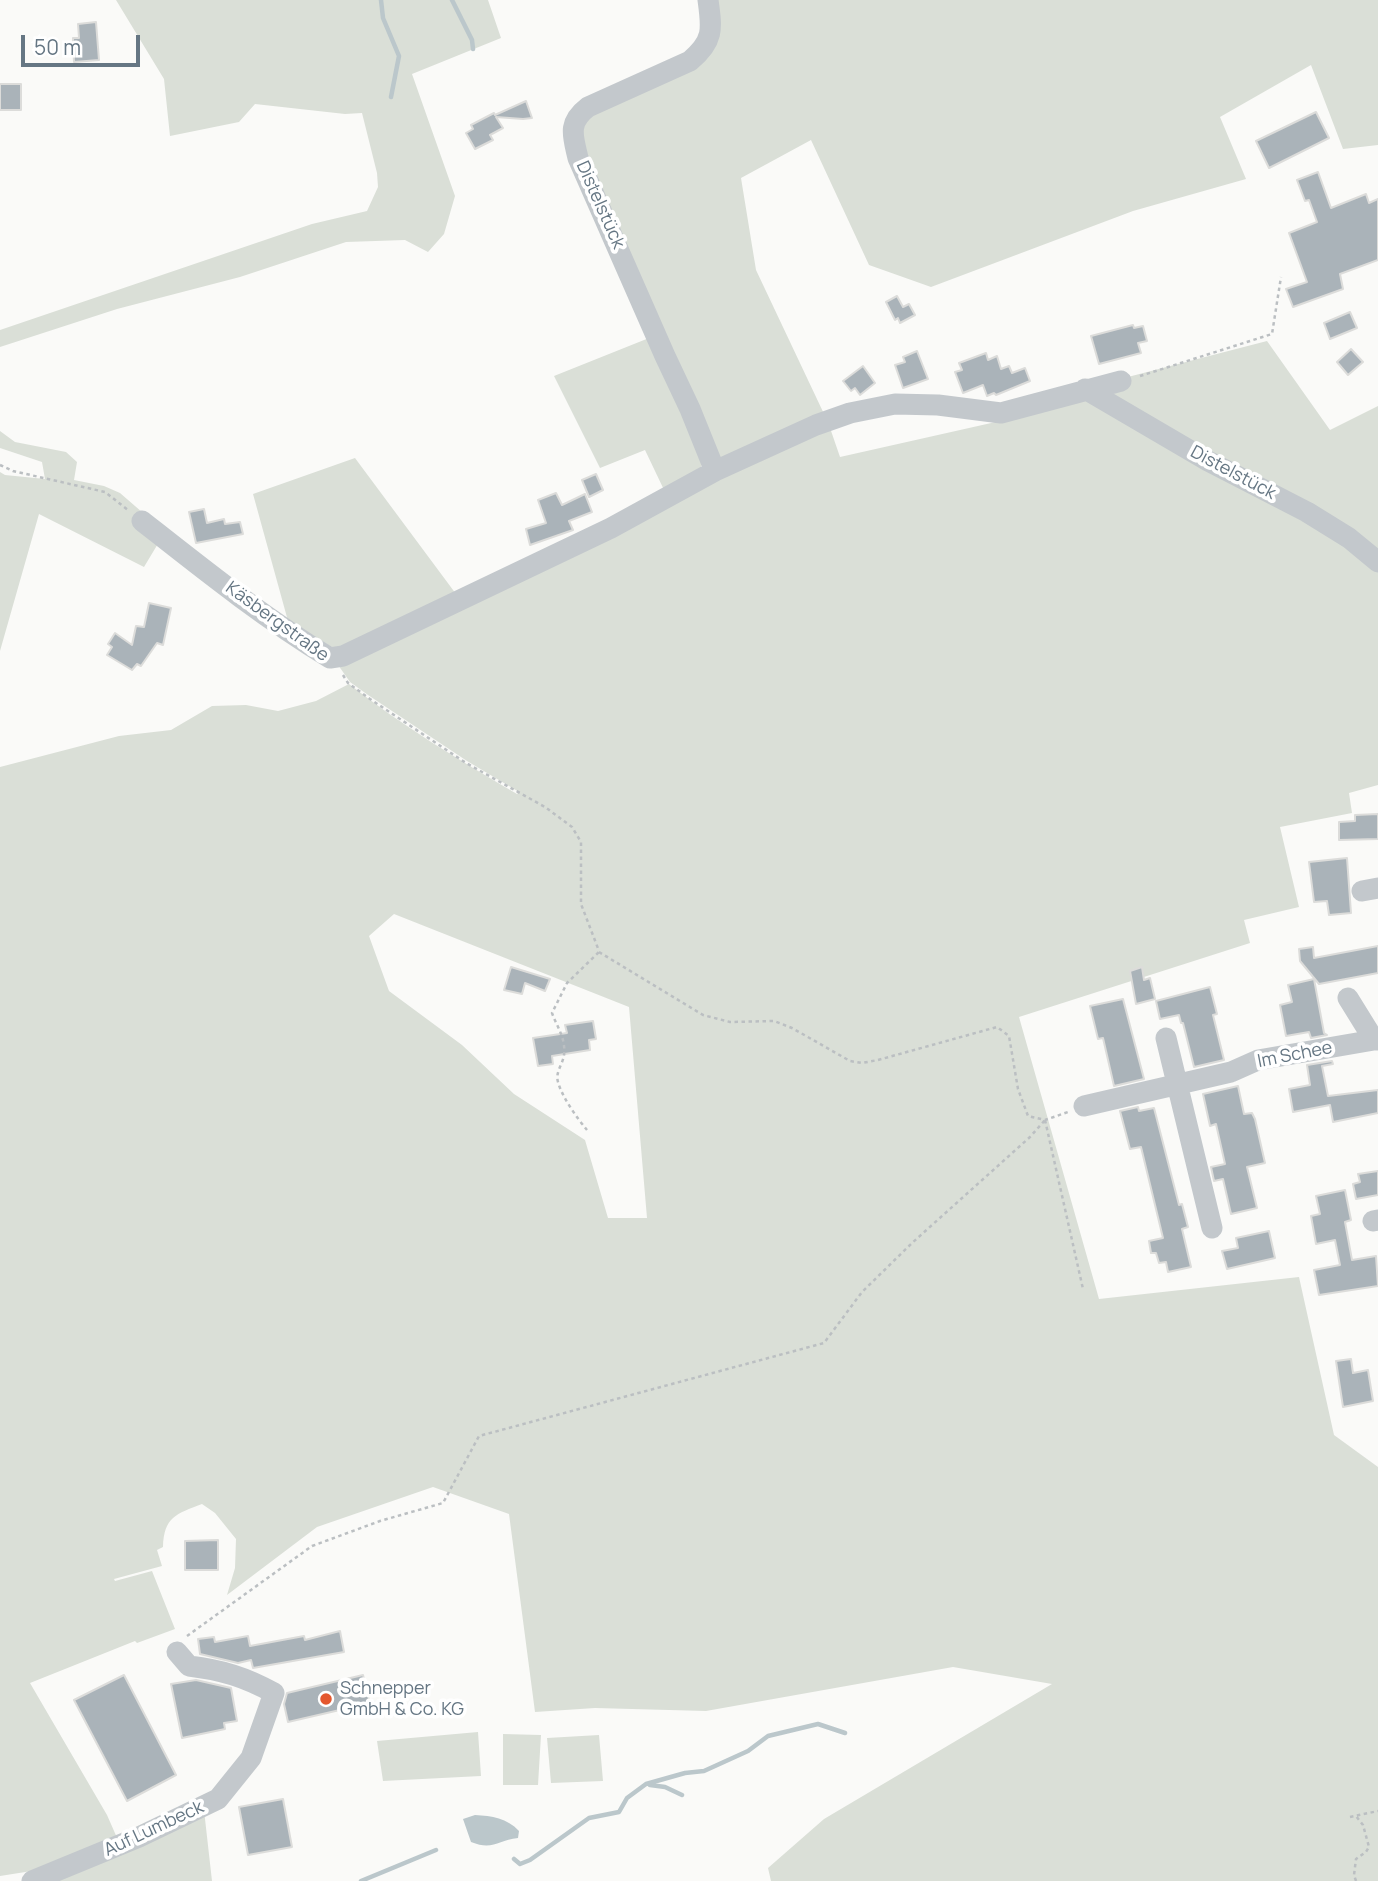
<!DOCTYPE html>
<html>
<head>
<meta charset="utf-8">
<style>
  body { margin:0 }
  #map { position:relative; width:1378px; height:1881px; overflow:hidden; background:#fafaf8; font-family:Manrope,sans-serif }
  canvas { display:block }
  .scale { position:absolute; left:21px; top:35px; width:119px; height:32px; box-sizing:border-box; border:4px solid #657683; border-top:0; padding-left:9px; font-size:21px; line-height:24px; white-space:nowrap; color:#657683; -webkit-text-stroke:5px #fff; paint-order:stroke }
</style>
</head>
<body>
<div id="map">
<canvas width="1378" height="1881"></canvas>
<div class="scale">50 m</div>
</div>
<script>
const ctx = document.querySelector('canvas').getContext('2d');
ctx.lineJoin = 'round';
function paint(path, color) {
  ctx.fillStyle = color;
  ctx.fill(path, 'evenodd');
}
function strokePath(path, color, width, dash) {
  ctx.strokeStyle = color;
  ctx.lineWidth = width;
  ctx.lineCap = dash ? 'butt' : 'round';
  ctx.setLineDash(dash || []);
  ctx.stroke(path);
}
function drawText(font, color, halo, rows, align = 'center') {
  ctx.font = font + ' Manrope,sans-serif';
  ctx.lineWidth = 7;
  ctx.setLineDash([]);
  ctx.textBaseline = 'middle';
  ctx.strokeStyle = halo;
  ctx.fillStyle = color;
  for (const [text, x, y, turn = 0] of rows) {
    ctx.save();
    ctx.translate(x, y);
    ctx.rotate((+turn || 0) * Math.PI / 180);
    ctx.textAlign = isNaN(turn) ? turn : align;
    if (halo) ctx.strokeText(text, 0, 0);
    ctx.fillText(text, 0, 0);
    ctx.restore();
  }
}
paint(new Path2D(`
  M116 0H488L501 38 412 74 455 196 444 234 428 252 405 240 346 242 240 277 117 309 0 347V330L312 224 367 211 378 187 377 173 362 113 345 114 255 104 239 122 170 136 164 79Z
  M710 0H1378V145L1343 149 1311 65 1220 117 1246 179 1133 211 931 287 869 265 811 140 741 178 756 270 825 416 720 464 582 158V118L690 64Z
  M649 338 700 456 702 465 699 470 665 492 645 450 600 468 554 376Z
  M1267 341 1330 430 1378 406V560L1087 390 1124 378Z
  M1082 393 1378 564V785L1349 793 1352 813 1280 827 1299 907 1244 920 1250 943 1019 1017 1099 1299 1299 1277 1334 1435 1378 1467V1881H771L768 1868 824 1819 1052 1684 953 1667 706 1711 595 1708 535 1712 509 1514 433 1487 317 1527 227 1595 235 1568 236 1539 215 1513 202 1504C176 1514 164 1517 163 1547L157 1550 162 1566 114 1579 115 1581 152 1571 175 1629 137 1643 135 1641 30 1683 107 1815 118 1840 57 1867 0 1876V767L119 736 171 730 212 706 246 705 278 711 316 701 349 684C401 725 459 760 517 794L519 792 467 761 368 695 350 682 336 662 829 425 840 457 1009 419ZM394 914 629 1007 647 1218H608L585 1140 514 1094 462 1045 389 991 369 936Z
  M0 431 15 442 66 452 77 462 74 480 104 486 120 493 165 532 144 567 39 514 0 651V472L5 475 45 479 42 462 0 448Z
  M355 458 456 594 340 652 288 621 253 494Z
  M478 1732 481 1776 383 1781 377 1741Z
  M503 1734 541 1735 538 1785H503Z
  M599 1735 603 1781 551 1783 547 1738Z
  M204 1810 212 1881H53Z`), '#dadfd7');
paint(new Path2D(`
  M475 1815C492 1816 507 1818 519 1831L518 1838C498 1840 493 1851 471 1842L463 1819Z`), '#bbc7cb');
strokePath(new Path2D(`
  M381 0 383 18 399 56 391 97
  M452 0 472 40 473 49
  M650 1785 665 1787 682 1795
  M514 1859 520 1864 530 1860 589 1818 619 1812 627 1798 646 1784 685 1773 704 1771 748 1751 768 1736 818 1724 845 1733
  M361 1881 436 1850`), '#bbc7cb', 4.5);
const building = new Path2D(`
  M96 22 99 60 74 62 73 38H79L78 24Z
  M0 84H21V110H0Z
  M526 101 532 118 523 119 496 117 503 128 490 135 493 140 475 149 466 133 473 129 471 125 494 113 495 115Z
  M1316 112 1329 138 1269 168 1256 141Z
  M1318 172 1331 208 1366 194 1369 203 1378 199V260L1340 274 1343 289 1293 307 1286 289 1307 282 1289 233 1317 222 1309 200 1305 201 1297 180Z
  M897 296 903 307 909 304 915 315 900 323 898 318 895 320 886 302Z
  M1350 312 1357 328 1330 339 1324 323Z
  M1133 325 1134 328 1143 326 1147 341 1138 343 1141 353 1099 364 1091 336Z
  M1351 349 1363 362 1348 375 1337 362Z
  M917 351 928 379 903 388 895 365 905 362 903 357Z
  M986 353 988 360 997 356 1001 369 1009 366 1012 373 1025 368 1030 381 996 395 994 393 987 396 983 385 963 393 955 372 962 370 959 363Z
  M863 366 875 383 860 395 855 388 851 391 843 381Z
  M596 474 603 490 589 497 582 480Z
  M556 493 562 505 585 494 592 512 569 521 573 530 530 545 526 529 546 523 538 500Z
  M204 509 207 523 224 519 225 524 240 522 243 534 196 543 189 512Z
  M149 603 171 608 163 645 157 643 141 666 137 664 132 670 107 655 112 647 108 644 115 633 132 645 136 626 144 627Z
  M1378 814V839L1339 840V822L1355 821V815Z
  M1347 858 1351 913 1329 915 1327 901 1314 902 1309 862Z
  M1378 946V973L1319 984 1300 961 1299 949 1313 947 1314 958Z
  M511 967 550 979 545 991 525 983 522 994 504 990Z
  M1142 967 1144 980 1150 978 1155 999 1136 1004 1130 971Z
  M1314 979 1324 1033 1327 1035 1311 1038 1309 1032 1286 1036 1280 1005 1292 1002 1288 985Z
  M1210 987 1217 1014 1213 1015 1224 1060 1194 1067 1183 1023H1181L1179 1015 1160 1019 1156 1001Z
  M1123 999 1144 1079 1114 1086 1103 1038 1098 1039 1090 1006Z
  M593 1021 596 1039 589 1040 590 1050 552 1056 553 1064 538 1066 533 1038 567 1033 565 1025Z
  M1332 1061 1333 1064 1322 1066 1328 1096 1378 1090V1113L1333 1122 1330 1105 1293 1112 1289 1089 1310 1085 1307 1065Z
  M1238 1086 1244 1114 1252 1113 1255 1119 1265 1163 1247 1167 1257 1208 1231 1214 1223 1179 1214 1181 1211 1167 1225 1164 1216 1124 1210 1126 1203 1094Z
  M1138 1107 1139 1111 1154 1108 1179 1205 1182 1204 1188 1227 1182 1229 1191 1267 1168 1272 1166 1262 1159 1263 1156 1253H1151L1149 1241 1163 1238 1141 1147 1130 1149 1120 1111Z
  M1378 1171V1195L1356 1199 1353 1184 1360 1182 1358 1174Z
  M1345 1190 1351 1220 1345 1222 1352 1260 1376 1256 1378 1286 1319 1295 1314 1270 1340 1265 1335 1240 1316 1244 1311 1216 1320 1214 1316 1196Z
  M1269 1231 1275 1258 1227 1269 1222 1251 1238 1248 1236 1238Z
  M1351 1359 1353 1373 1368 1370 1373 1401 1343 1407 1336 1361Z
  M218 1540V1570H185V1541Z
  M340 1631 344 1652 253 1668 251 1660 238 1663 200 1654 198 1639 214 1637 215 1642 248 1636 250 1646 304 1636 305 1640Z
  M124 1675 176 1775 127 1801 74 1700Z
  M363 1675 370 1703 288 1722 284 1704 287 1693Z
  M196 1680 231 1688 237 1721 224 1723 225 1729 182 1738 171 1684Z
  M283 1799 292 1847 248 1855 239 1807Z`);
paint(building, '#aab3b9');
strokePath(building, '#dcdcda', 2);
strokePath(new Path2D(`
  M1140 376 1272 334 1281 277
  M0 465 13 471 105 492 128 510
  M343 675 348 683 370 699 466 763 545 807 572 827 581 842V904L599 951
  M599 952 703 1015 730 1022 774 1021 792 1028 850 1061 862 1063 878 1060 997 1027 1009 1036 1018 1089 1028 1116 1045 1120 1068 1112
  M1045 1120 1083 1289
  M587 1130C577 1118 562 1097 558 1082 555 1072 563 1064 564 1055 566 1038 557 1027 552 1013L567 983 599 952
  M187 1636 312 1546 380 1521 443 1503 479 1436 824 1343 862 1292 912 1243 1030 1137 1045 1120
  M1350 1817 1378 1811
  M1356 1881 1354 1875 1356 1859 1366 1852 1369 1847 1363 1825 1356 1816`), '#bbbfc2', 2.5, [3.5, 3.5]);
strokePath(new Path2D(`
  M708 0C712 29 714 41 690 61L588 107C567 123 573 136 578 158L665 356 690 409 715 471
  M1085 389 1208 461 1307 512 1349 538 1378 562
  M142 521C203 569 264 618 330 658L343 656 611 528 715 471 816 425 850 413 895 404 938 405 1001 413 1121 381
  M1362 891 1378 888
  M1348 998 1374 1040H1378
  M1166 1038 1212 1228
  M1084 1106 1231 1072 1258 1060 1374 1040
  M1373 1221 1378 1220
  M32 1881 139 1837 218 1799 251 1758 274 1693C245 1677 222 1670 189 1666L177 1652`), '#c3c8cc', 21);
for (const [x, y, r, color] of [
  [326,1699,7,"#e4572e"]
]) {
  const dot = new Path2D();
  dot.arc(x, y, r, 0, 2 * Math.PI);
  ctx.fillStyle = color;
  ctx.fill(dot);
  strokePath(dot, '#fff', 2.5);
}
drawText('18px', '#657683', '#fff', [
  ["Distelstück",600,205,66],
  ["Distelstück",1233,473,28],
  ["Käsbergstraße",277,622,36],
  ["Im Schee",1295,1055,-11],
  ["Auf Lumbeck",154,1829,-25]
]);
drawText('18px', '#657683', '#fff', [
  ["Schnepper",340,1689],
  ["GmbH & Co. KG",340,1710]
], 'left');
</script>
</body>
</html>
